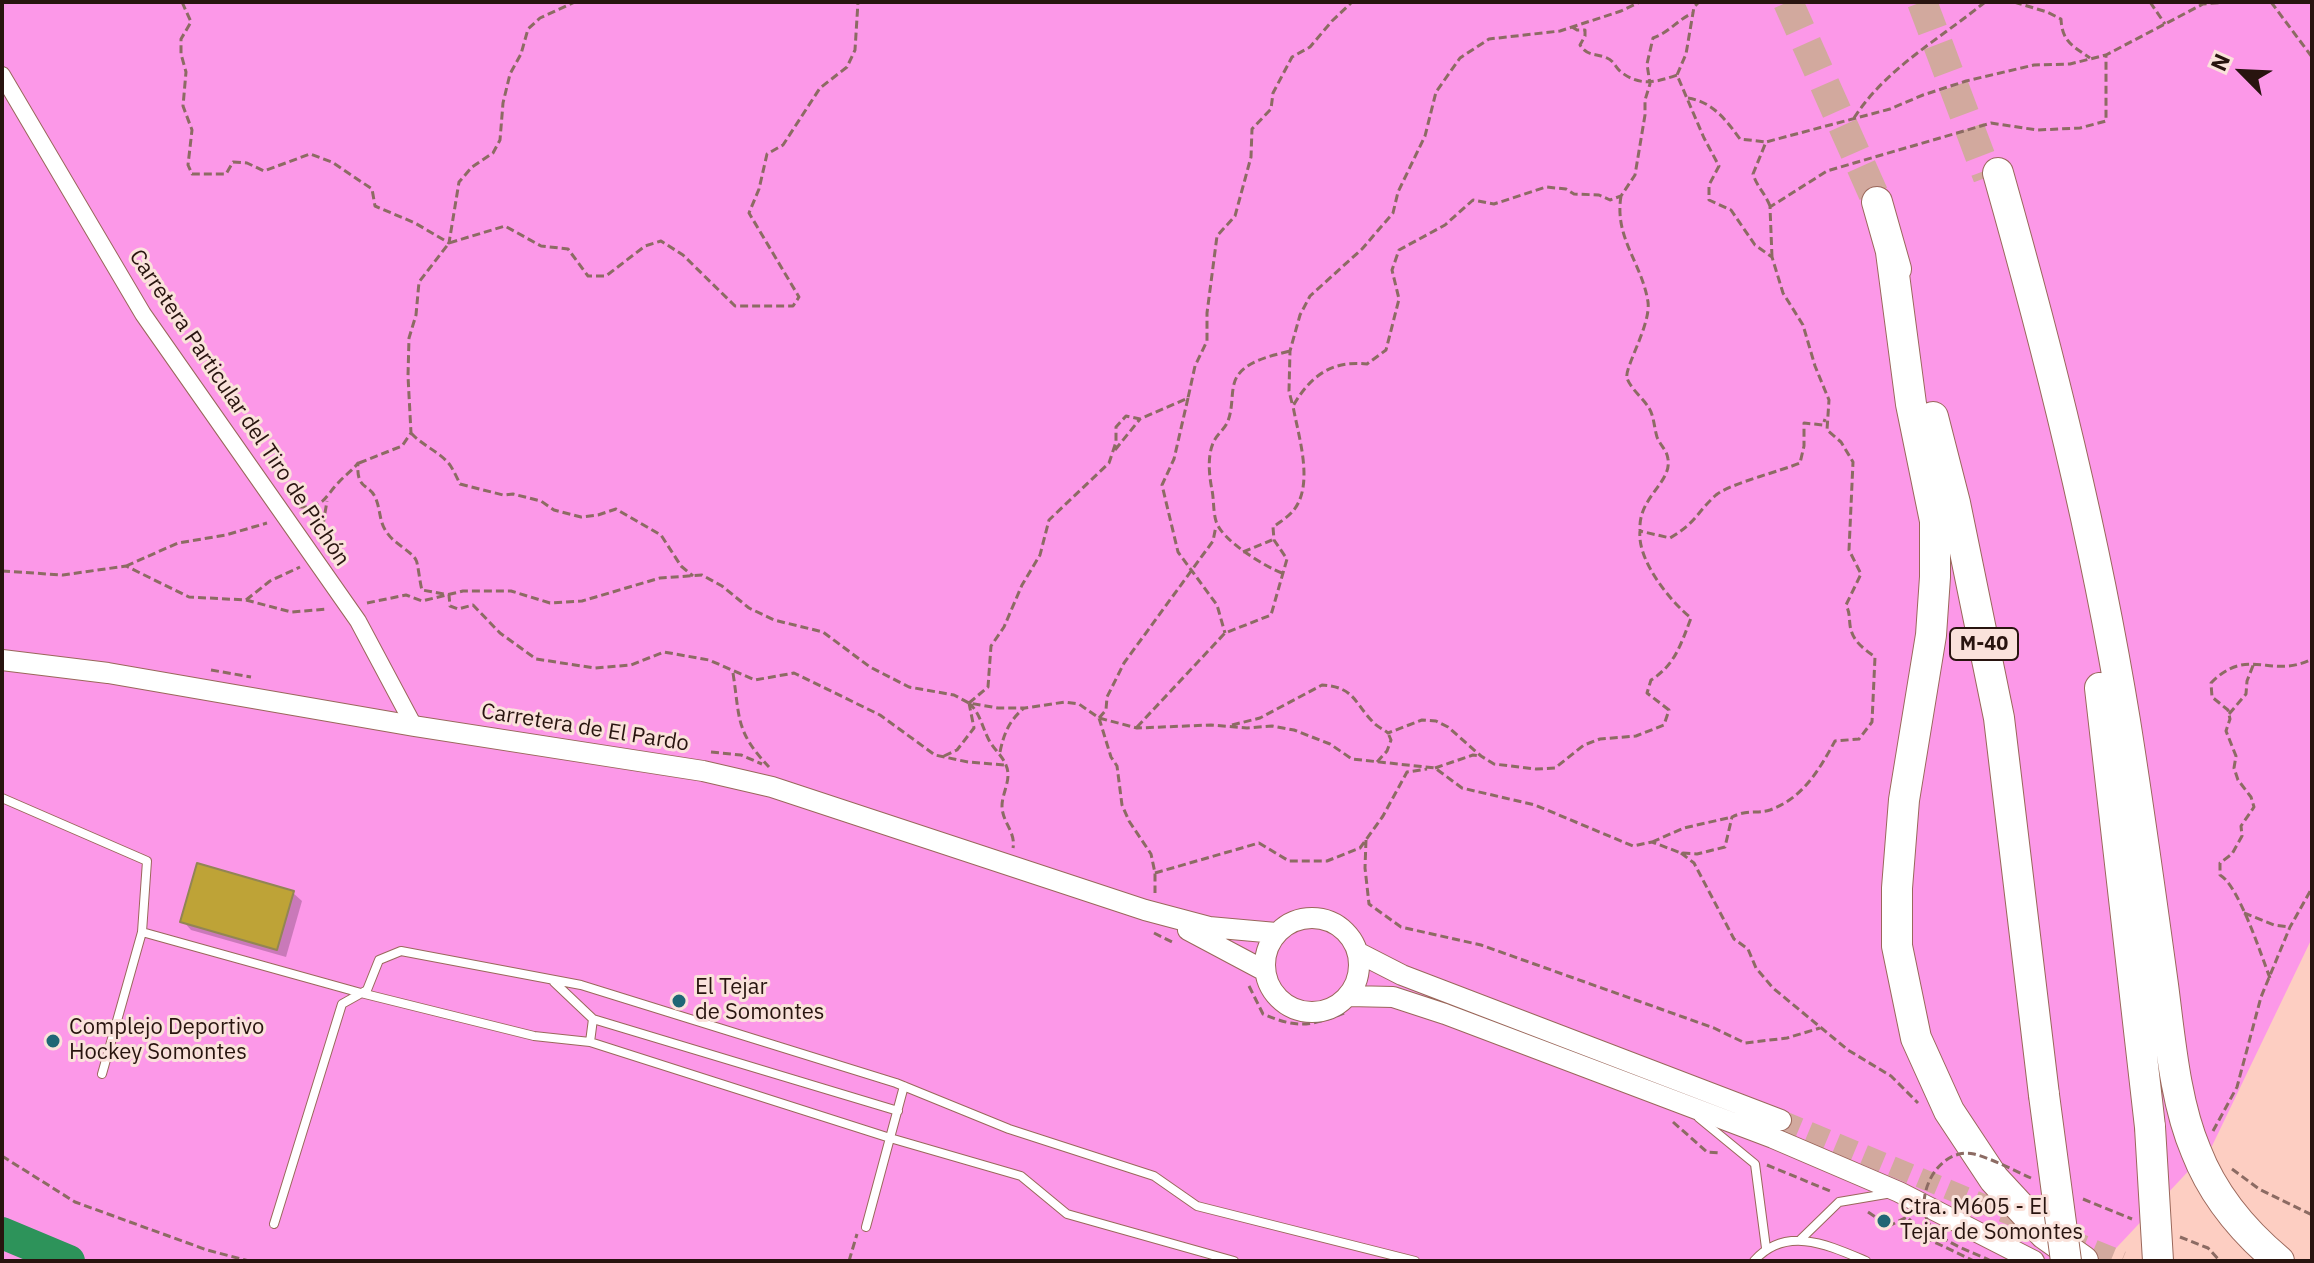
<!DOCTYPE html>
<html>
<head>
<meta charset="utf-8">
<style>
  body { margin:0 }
  #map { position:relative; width:2314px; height:1263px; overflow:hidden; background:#fdcec2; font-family:"IBM Plex Sans",sans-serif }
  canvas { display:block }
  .frame { position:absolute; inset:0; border:4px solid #28140f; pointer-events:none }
  .north { position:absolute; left:2202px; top:32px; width:80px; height:80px; -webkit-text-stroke:6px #fae2db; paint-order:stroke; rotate:294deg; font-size:22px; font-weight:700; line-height:32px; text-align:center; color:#28140f }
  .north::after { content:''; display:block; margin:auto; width:28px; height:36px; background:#28140f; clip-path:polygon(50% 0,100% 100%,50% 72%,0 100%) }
</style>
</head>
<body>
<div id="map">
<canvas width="2314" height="1263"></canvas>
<div class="frame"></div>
<div class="north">N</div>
</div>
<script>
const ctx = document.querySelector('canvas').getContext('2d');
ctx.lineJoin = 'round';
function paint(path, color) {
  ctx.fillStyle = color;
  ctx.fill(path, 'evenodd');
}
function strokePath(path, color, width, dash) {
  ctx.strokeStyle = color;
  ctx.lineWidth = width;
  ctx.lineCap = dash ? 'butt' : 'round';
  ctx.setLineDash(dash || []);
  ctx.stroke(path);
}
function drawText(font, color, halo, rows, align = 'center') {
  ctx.font = font + ' "IBM Plex Sans",sans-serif';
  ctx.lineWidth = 6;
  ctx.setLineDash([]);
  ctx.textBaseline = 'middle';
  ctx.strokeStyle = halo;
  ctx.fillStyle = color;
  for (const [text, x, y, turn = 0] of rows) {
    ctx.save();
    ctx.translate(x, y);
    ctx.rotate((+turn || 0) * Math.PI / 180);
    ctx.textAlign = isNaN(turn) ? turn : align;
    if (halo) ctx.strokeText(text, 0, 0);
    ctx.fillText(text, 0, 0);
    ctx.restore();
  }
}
paint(new Path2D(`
  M2 2H2312V938L2212 1146 2104 1261H2Z`), '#fc98e8');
paint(new Path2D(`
  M293 893 302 901 286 957 191 930 183 921Z`), '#0003');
strokePath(new Path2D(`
  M2 1233 69 1261`), '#2d935a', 32);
const building = new Path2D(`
  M197 863 294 891 277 950 180 922Z`);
paint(building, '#bea337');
strokePath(building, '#938554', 2);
strokePath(new Path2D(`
  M1781 1120 2029 1223
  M2066 1238 2122 1261`), '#d2a99e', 20, [20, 10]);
strokePath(new Path2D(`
  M1788 2 1877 202
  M1922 2 1988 177`), '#d2a99e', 30, [30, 15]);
const service = new Path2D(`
  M2 798 147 861 142 932
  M554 982 593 1019 898 1111
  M590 1042 593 1019
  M102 1074 142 932 361 993 534 1036 590 1042 890 1138 1021 1176 1067 1214 1234 1261
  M1699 1118 1755 1164 1766 1248
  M274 1224 342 1004 367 990 379 960 401 951 581 985 896 1083 1009 1129 1154 1176 1197 1206 1415 1261
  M866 1227 904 1086
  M1801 1239 1839 1202 1892 1193
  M1754 1261C1786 1225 1828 1245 1866 1261`);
const minor = new Path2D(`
  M2 75 143 314 358 621 414 726`);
const tertiary = new Path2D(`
  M2 660 108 673 414 726 703 771 772 787 1145 910 1209 927 1276 933
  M1265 965a47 47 0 1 1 94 0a47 47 0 1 1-94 0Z
  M1188 930 1265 971
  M1359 953 1402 975 1781 1120
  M1349 996 1393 997 1445 1014 1773 1138 1899 1192 2034 1261`);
const motorway = new Path2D(`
  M1998 173C2049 353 2095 536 2125 721 2139 809 2151 897 2163 985 2170 1038 2175 1102 2196 1151 2213 1195 2243 1231 2279 1261
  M1877 202 1896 269
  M1891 252 1911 404 1935 521V577L1931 635 1904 800 1897 888V946L1916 1038 1949 1111 1994 1179 2045 1234 2083 1261
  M1933 417 1955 503 1999 718 2044 1095
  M2100 688 2150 1127`);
strokePath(service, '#9a675a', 10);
strokePath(minor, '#9a675a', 18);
strokePath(tertiary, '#9a675a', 22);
strokePath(motorway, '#9a675a', 32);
strokePath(new Path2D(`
  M182 2 191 22 181 39V54L186 72 183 106 192 130 188 165 192 174H226L233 162 247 163 264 171 310 154 332 162 372 189 375 206 415 223 449 243 459 182 472 167 493 153 500 140 503 103 510 74 521 54 528 29 540 18 575 2
  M2014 2 2047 12 2061 19C2062 42 2073 46 2090 58
  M2150 2 2165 24
  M2271 2 2312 57
  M1572 27 1577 30H1585V36L1580 45C1588 57 1596 53 1607 58 1614 61 1616 68 1621 72 1640 87 1657 82 1677 75
  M1688 98C1713 102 1726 120 1740 139L1766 142
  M1854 118C1886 68 1940 39 1985 2
  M1621 196C1614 238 1642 263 1648 302 1651 325 1624 368 1627 378 1630 388 1643 398 1649 408 1654 416 1654 427 1657 437 1660 445 1667 450 1668 459 1672 483 1638 497 1640 530
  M1770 206C1765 193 1757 187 1753 174L1766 142 1890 109 1923 95 1966 81 2034 65 2070 64 2106 55
  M1772 257 1770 207 1827 171 1991 123 2037 130 2080 128 2106 121V55L2203 4 2227 2
  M1188 398 1174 459 1162 485 1178 552 1217 605 1225 633
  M1292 403 1289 391 1290 351 1300 315 1310 296 1362 249 1393 213 1398 192 1425 136 1436 92 1460 58 1489 39 1560 31 1621 11 1640 2
  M411 433C423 446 440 452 450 465 454 471 457 478 460 484L503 495 513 494 541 501 554 510 581 517 598 515 616 509 661 535 681 566 693 576
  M1115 450 1140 419
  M359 463 402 446 411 433 408 376 409 338 416 315 419 282 449 243 505 226 541 246 568 249 588 276H606L645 246 661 241 683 255 735 306H793L799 297 749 213 759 189 767 154 783 145 820 88 847 67 855 50 858 2
  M299 507C324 508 324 498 338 483 345 475 352 471 358 463 356 491 370 483 376 499 381 512 379 523 388 534 394 543 412 552 416 560 418 563 420 584 422 590L449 595 450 606 458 609 473 605 500 633 536 659 595 668 631 665 664 652 709 660 755 680 794 673 880 715 935 755 968 762 1004 765
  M321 537 327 501
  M1243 552 1272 540
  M126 566 178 543 226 535 267 523
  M2 571 63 575 126 566 189 597 246 600 291 612 328 609
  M1282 573C1264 566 1221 540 1216 521 1213 511 1214 500 1212 490 1209 475 1207 455 1214 441 1218 433 1225 429 1228 421 1233 407 1231 396 1234 384 1239 362 1271 356 1290 351
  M246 600 270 581 300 567
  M367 603 406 595 422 601 463 591H511L550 603 582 601 660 578 702 575 722 586 749 608 774 620 823 632 870 667 909 687 954 695 969 703 998 708H1025L1065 702 1079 704 1099 718 1137 728 1211 725 1247 728 1272 726 1294 730 1330 744 1352 759 1435 768 1462 788 1535 805 1633 846 1652 842 1681 853 1697 854 1725 847 1732 817C1748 809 1757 814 1770 810 1803 798 1819 770 1835 741L1859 739 1872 722 1875 657C1863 648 1852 641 1850 625 1849 617 1850 613 1846 605L1861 574 1849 550 1853 462 1841 442 1827 430 1829 400 1815 366 1803 325 1783 293 1772 257 1755 245 1731 210 1709 200V185L1719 166 1704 138 1677 75 1686 54 1694 7 1699 2
  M211 670 251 677
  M733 673C740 718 735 731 769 767
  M969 703C981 714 982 728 990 742 997 753 1008 761 1008 775 1008 785 1002 796 1002 806 1002 822 1016 832 1013 848
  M969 703 988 687 991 646 1004 627 1022 585 1040 555 1049 520 1109 463 1116 442V427L1126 416 1140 419 1188 398 1195 366 1207 341V313L1217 236 1235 216 1251 157 1252 129 1271 109 1273 93 1292 57 1310 47 1332 21 1352 2
  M2229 714 2246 694 2247 681 2254 663
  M1099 718 1106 710 1107 697 1124 663 1213 541 1216 526
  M1099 718 1111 757 1117 766 1122 805 1129 821 1151 854 1155 873V893
  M1232 725 1260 718 1322 685C1354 687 1354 702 1372 721 1376 726 1383 729 1388 733L1422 720 1436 721 1448 727 1481 756 1494 764 1536 769 1555 768 1584 745 1600 739 1636 736 1664 725 1669 710 1647 693 1651 680C1675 665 1681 644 1691 618 1669 600 1637 560 1640 531L1670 538C1696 523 1697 512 1716 495 1729 484 1781 471 1800 463L1804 446V423L1823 425 1825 419
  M1137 727 1225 633 1271 615 1287 559 1274 540 1273 527C1280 522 1288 517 1293 511 1315 485 1298 435 1293 406 1310 376 1332 360 1367 364L1386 350 1399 299 1392 270 1399 250 1445 225 1473 200 1494 204 1546 187 1566 189 1574 194 1599 195 1610 200 1621 196 1635 175 1645 115V100L1650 84 1647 64 1653 38C1670 32 1677 20 1693 13
  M711 752 741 755 762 764
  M1000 752C1004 733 1009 721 1024 708
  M944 756 957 750 974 728 969 703
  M1377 762 1387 751 1391 740 1388 733
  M1435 768 1473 755 1481 756
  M1366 840 1365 868 1369 904 1401 927 1481 945 1714 1028 1745 1043 1787 1038 1820 1028
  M1652 842 1684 828 1732 817
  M1681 853 1694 863 1734 939 1748 949 1756 968 1773 988 1848 1050 1891 1076 1918 1103
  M1155 873 1259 843 1289 861H1327L1360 848 1383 816 1407 772 1427 769
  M2244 913 2274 925 2290 927
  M1154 933 1172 942
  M2270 978C2261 955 2239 886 2220 875V863L2232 854 2242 836 2241 826 2254 807 2251 797 2238 780 2234 768 2236 756 2226 731 2230 719 2228 710 2212 697 2211 683C2248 645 2271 680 2312 659
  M1249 986 1263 1014C1298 1029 1310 1026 1344 1013
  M1673 1122 1707 1152 1721 1153
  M2213 1131 2237 1087 2261 997 2290 927 2312 888
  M2 1156 75 1202 207 1250 249 1261
  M1767 1165 1830 1191
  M2232 1169 2259 1189 2312 1215
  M2083 1199 2132 1219
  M1868 1212 1889 1226 1907 1217 1928 1239 1974 1261
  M2180 1237 2208 1248 2220 1261
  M849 1261 857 1234`), '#8c6b63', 3, [8, 4]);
strokePath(service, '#fff', 8);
strokePath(minor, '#fff', 16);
strokePath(tertiary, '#fff', 20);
strokePath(motorway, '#fff', 30);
const motorwayBridge = new Path2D(`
  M2044 1095 2066 1261
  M2150 1127 2158 1261`);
strokePath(motorwayBridge, '#9a675a', 32, []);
strokePath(new Path2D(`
  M1991 1261C1973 1252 1945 1244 1932 1228 1910 1201 1937 1146 1974 1154 1993 1159 2013 1170 2031 1178`), '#8c6b63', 3, [8, 4]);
strokePath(motorwayBridge, '#fff', 30);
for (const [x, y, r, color] of [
  [679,1001,8,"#1f6675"],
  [53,1041,8,"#1f6675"],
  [1884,1221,8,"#1f6675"]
]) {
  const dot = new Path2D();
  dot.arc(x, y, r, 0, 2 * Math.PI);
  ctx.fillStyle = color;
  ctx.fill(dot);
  strokePath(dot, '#fae2db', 3);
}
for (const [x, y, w] of [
  [1984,644,68]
]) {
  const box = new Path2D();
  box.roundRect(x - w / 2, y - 16, w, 32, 6);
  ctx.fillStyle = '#fae2db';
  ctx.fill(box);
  strokePath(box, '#28140f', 2);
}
drawText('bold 20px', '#28140f', null, [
  ["M-40",1984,644]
]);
drawText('22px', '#28140f', '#fae2db', [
  ["Carretera Particular del Tiro de Pichón",239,408,56],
  ["Carretera de El Pardo",585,728,9]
]);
drawText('22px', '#28140f', '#fae2db', [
  ["El Tejar",695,988],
  ["de Somontes",695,1013],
  ["Complejo Deportivo",69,1028],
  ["Hockey Somontes",69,1053],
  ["Ctra. M605 - El",1900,1208],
  ["Tejar de Somontes",1900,1233]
], 'left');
</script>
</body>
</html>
